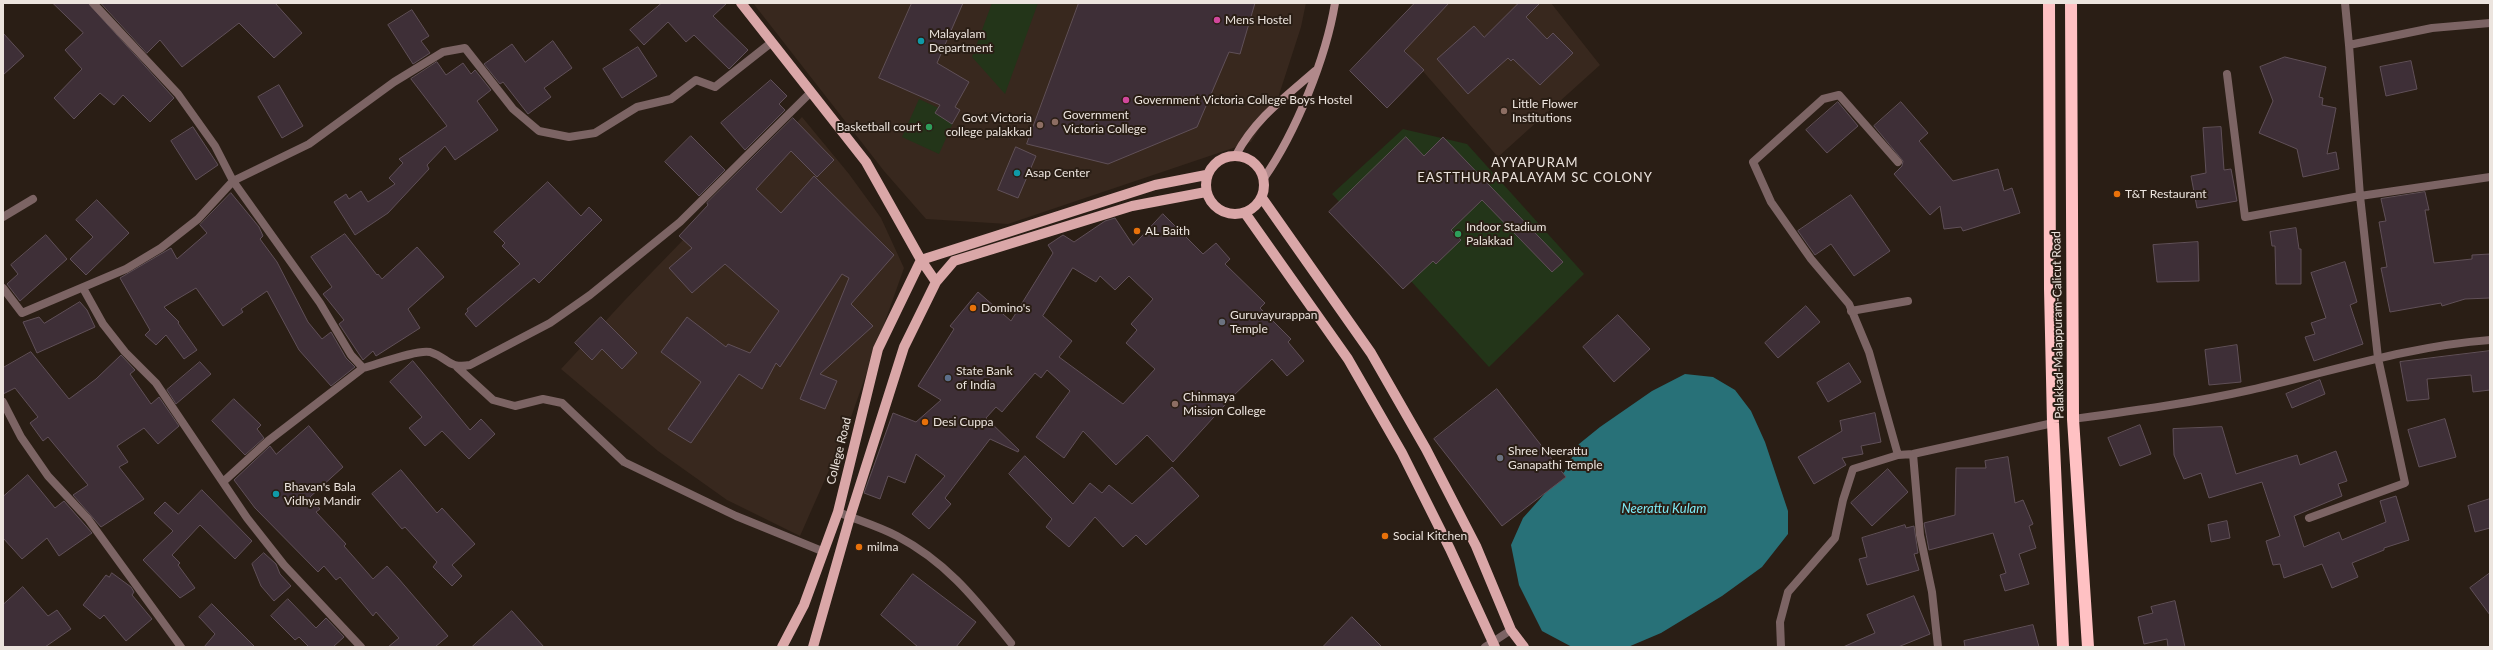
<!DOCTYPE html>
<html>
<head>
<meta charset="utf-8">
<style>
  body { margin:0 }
  #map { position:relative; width:2493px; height:650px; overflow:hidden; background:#2a1e15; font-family:Lato,sans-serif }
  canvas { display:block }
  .frame { position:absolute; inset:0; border:4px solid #ece4de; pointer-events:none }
</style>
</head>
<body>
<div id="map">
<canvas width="2493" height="650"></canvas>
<div class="frame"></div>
</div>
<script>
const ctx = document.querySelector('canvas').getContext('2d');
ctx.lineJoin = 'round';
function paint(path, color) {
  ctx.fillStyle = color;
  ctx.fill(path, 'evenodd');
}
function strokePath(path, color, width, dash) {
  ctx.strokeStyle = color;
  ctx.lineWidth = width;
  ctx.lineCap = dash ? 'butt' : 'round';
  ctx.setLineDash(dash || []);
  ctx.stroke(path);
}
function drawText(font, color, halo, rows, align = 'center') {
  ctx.font = font + ' Lato,sans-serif';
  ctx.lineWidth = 4;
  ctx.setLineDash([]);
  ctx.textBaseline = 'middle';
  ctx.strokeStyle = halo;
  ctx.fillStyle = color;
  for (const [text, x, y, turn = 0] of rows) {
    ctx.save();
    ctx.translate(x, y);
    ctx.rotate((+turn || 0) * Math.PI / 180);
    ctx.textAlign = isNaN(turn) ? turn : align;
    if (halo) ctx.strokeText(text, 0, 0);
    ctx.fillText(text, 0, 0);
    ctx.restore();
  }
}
paint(new Path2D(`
  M753 3H1306L1301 27 1277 101 1251 142 1008 224 926 219 884 171Z
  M1430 3H1551L1600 65 1498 157 1393 37Z
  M802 117 849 174 881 218 904 268 845 434 800 536 727 500 658 451 561 369 625 300Z`), '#38281e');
paint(new Path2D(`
  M992 3H1038L1005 94 972 57Z
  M919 99 956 116 939 154 902 137Z
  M1403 129 1467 144 1584 274 1489 367 1332 194Z`), '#233519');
paint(new Path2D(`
  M1685 374 1713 377 1735 390 1751 411 1765 442 1788 511V534L1762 567 1722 596 1661 633 1628 647H1572L1542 631 1519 585 1511 545 1523 518 1565 471 1579 444 1600 427 1652 391Z`), '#287178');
const building = new Path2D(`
  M53 3H88L174 98 150 122 123 95 114 105 100 93 74 119 54 98 82 69 65 50 83 33Z
  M101 3H275L302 33 274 58 239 23 182 67 160 40 147 53Z
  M662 3H727L713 16 748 50 729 69 694 35 686 42 668 22 644 45 630 30Z
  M912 3H963L937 63 969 82 955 107 960 110 952 124 935 113 940 105 879 78Z
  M1079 3H1255L1240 54 1229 52 1197 127 1108 164 1027 144Z
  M1415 3H1449L1404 51 1424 70 1387 108 1350 71Z
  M1519 3H1540L1526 17 1547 39 1553 33 1573 53 1540 85 1513 59 1511 61 1508 58 1468 94 1437 59 1474 26 1484 37Z
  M412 10 429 36 421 41 430 53 413 64 388 25Z
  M3 33 24 56 3 75Z
  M553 41 572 68 544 88 551 97 528 114 503 82 500 84 484 64 512 44 525 62Z
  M638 47 657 76 622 98 603 69Z
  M2285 57 2326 67 2319 97 2323 98 2322 105 2336 108 2327 154 2336 152 2339 169 2303 177 2297 149 2259 133 2273 101 2260 67Z
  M2411 61 2417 89 2386 96 2380 67Z
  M437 62 446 75 463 63 471 74 475 70 491 90 477 101 498 130 455 160 445 146 427 165 429 169 388 213 355 235 334 202 346 194 349 199 361 191 368 202 395 184 389 178 403 163 399 159 447 126 411 79Z
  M771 80 787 96 779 104 785 110 745 150 721 123Z
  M279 85 303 126 282 138 258 97Z
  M1838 102 1858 126 1827 153 1806 130Z
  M1901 102 1928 133 1919 141 1953 181 1998 169 2004 191 2012 188 2020 213 1963 231 1961 227 1944 229 1940 206 1930 215 1894 174 1902 166 1903 161 1874 126Z
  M793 118 834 160 817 177 791 151 756 189 781 213 814 176 894 255 851 304 873 326 820 374 837 381 825 409 800 399 849 278 842 274 780 367 776 363 762 389 739 374 691 443 668 429 701 382 661 352 687 317 726 347 728 344 750 353 779 311 725 264 692 293 669 268 692 248 679 236 708 205 707 203Z
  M193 127 218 165 196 180 171 141Z
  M2221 127 2224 170 2231 169 2237 201 2197 208 2191 176 2206 173 2203 128Z
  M691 136 725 170 699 196 665 162Z
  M1406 137 1424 156 1443 137 1563 262 1552 272 1482 200 1451 230 1461 240 1436 264 1433 261 1403 289 1329 212Z
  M1016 147 1036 156 1018 198 998 190Z
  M548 182 581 216 589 207 602 220 539 283 534 278 476 327 465 314 468 311 467 309 520 264 502 246 505 243 494 232Z
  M2425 192 2429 210H2425L2434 263 2472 259V255L2490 254V298L2465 299 2442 306 2441 303 2390 312 2381 268 2387 267 2379 222 2386 221 2381 199Z
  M231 193 259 227 263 236 260 239 277 262 308 322 322 339 331 332 346 358 355 367 331 386 299 350 267 291 241 309 243 312 223 326 196 288 164 307 179 322 178 323 197 350 184 359 166 335 156 345 145 335 150 330 120 278 171 248 177 259 207 233 200 225Z
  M1851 195 1890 251 1854 276 1831 244 1815 255 1798 231Z
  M97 200 129 233 86 275 70 259 93 237 76 220Z
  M1163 214 1203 254 1216 243 1230 259 1225 264 1265 303 1260 308 1291 339 1288 342 1304 361 1287 376 1272 359 1233 396 1173 462 1147 435 1116 465 1083 431 1064 458 1036 437 1070 391 1047 370 1041 378 1035 373 1002 412 996 407 986 418 1019 450 1018 452 990 439 945 498 951 504 929 529 912 514 945 476 916 454 905 483 888 476 880 499 864 493 893 413 916 422 941 400 918 386 954 329 950 326 978 292 1011 321 1053 253 1048 245 1063 235 1074 242 1105 221 1115 218 1133 245ZM1073 268 1096 282 1100 276 1115 290 1129 276 1153 299 1131 324 1137 330 1126 343 1155 369 1123 404 1059 357 1072 341 1043 316Z
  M2296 228 2299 249H2301V284H2276L2275 246H2272L2270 232Z
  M345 234 377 275 378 274 382 279 417 247 444 277 408 309 420 328 376 356 373 351 363 360 339 324 344 320 323 294 332 287 311 257Z
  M46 235 67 259 20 301 7 284 18 274 11 265Z
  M2198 242 2199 281 2157 282 2153 245Z
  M2345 262 2357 302 2350 305 2363 344 2314 361 2305 337 2315 334 2311 323 2326 318 2311 273Z
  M80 302 87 310 95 327 37 353 23 322 39 317 44 323Z
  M1806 306 1820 322 1778 358 1765 343Z
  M1618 315 1650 349 1614 382 1583 347Z
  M601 317 637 353 622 369 602 349 592 360 575 343Z
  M2237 345 2241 382 2209 385 2205 350Z
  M2490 351V390L2473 392 2471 375 2427 379 2429 399 2407 401 2400 362Z
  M31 352 69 399 96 379 121 355 135 370 130 374 151 404 159 397 179 426 158 444 144 428 117 446 128 462 119 467 144 499 101 527 73 495 88 485 48 437 43 441 30 423 38 417 15 388 3 394V368Z
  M413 361 470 430 481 419 495 434 469 459 442 431 425 446 409 428 422 417 390 382Z
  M200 362 211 374 176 404 167 390Z
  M1849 363 1861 382 1828 402 1817 383Z
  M2320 380 2325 394 2292 408 2286 394Z
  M1497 389 1566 477 1502 526 1434 439Z
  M234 399 261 425 257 429 264 438 245 455 212 421Z
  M1875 413 1881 442 1861 446 1863 454 1842 458 1846 465 1814 484 1798 457 1842 431 1840 421Z
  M2445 419 2456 457 2419 467 2408 430Z
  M2140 425 2151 454 2120 466 2108 438Z
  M309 426 343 467 310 497 320 509 316 512 346 544 344 546 373 579 387 566 398 578 448 636 435 647H388L399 638 376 612 373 616 340 577 336 580 324 566 318 572 255 508 234 480 270 446 276 454Z
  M2222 427 2236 474 2297 455 2300 465 2336 451 2347 481 2338 484 2342 496 2294 516 2304 547 2339 532 2342 540 2386 522 2380 501 2396 496 2409 540 2384 548V550L2352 563 2358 577 2332 588 2322 564 2284 578 2280 564 2273 565 2266 541 2280 536 2262 482 2209 498 2201 473 2184 479 2174 455 2173 429Z
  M1025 456 1073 504 1090 483 1102 493 1109 485 1132 504 1172 467 1199 496 1146 545 1136 535 1123 547 1095 517 1069 547 1046 527 1052 519 1009 474Z
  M2008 457 2015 503 2023 500 2033 524 2029 526 2036 548 2019 554 2029 584 2005 591 2000 575 2006 573 1993 533 1929 550 1924 523 1955 515 1956 468H1986L1985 461Z
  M1888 469 1908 492 1872 526 1851 503Z
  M401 470 437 513 442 508 475 544 452 565 462 576 452 586 433 567 437 562 405 527 402 529 372 494Z
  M28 475 55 508 64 501 92 533 59 556 47 538 22 559 3 538V497Z
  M202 490 252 541 235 559 200 525 172 555 180 563 178 565 195 588 180 598 143 560 173 531 154 513 165 502 178 514Z
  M2490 499V528L2475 532 2468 506Z
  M2227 521 2230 538 2211 542 2208 525Z
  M1905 525 1906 528 1914 526 1918 553 1914 554 1919 570 1867 585 1859 559 1867 557 1862 538Z
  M264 553 276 564 280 574 291 586 274 601 261 586 252 564Z
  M112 573 131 587 134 592 132 595 152 619 126 641 104 615 100 619 83 605 106 575 109 577Z
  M2490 573V615L2470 588Z
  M913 574 976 622 956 647H918L881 615Z
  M23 587 48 616 57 610 71 629 45 647H3V605Z
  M1914 596 1930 634 1898 647H1843L1875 633 1867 615Z
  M288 599 316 628 326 618 344 637 333 647H309L299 637 295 640 271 616Z
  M2175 601 2185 647H2168L2167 639 2144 644 2138 617 2153 613 2151 607Z
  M212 604 255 647H204L215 634 199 617Z
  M512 611 544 647H472Z
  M1352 617 1382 647H1323Z
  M2033 625 2039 647H1965L1964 641Z`);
paint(building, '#3e2f37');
strokePath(building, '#605058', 1);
strokePath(new Path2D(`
  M93 3 178 94 215 146 233 181 320 303 351 355 363 368C378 364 418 349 430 352 449 358 448 369 470 365L550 323 590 295 680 222 810 93
  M2345 3 2349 45
  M2490 23 2432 28 2349 45 2360 196 2490 177
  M2227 74 2245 217 2360 196 2378 358 2405 483 2309 518
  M3 217 33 199
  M3 288 22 313 126 269 161 248 198 219 233 181 309 144 394 82 443 52 465 48 513 109 539 131 569 137 595 133 637 107 671 99 696 80 715 87 772 42
  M83 288 103 324 125 352 156 383 247 518 284 565 361 647
  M1851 311 1908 301
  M457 367 493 400 515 406 543 399 562 403 624 462 736 516 822 551
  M3 402 21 437 48 476 88 519 181 647
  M2073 419C2132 411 2192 403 2250 390 2330 372 2408 346 2490 340
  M1913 454 1920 535 1932 592 1938 647
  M1898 455 1869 352 1849 304 1811 259 1771 202 1753 162 1823 99 1839 95 1898 162
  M223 482 268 441 363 368
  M838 512C857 520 878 526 897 536 948 563 976 600 1011 643
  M1485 647 1511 630
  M1781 647 1780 622 1788 592 1835 538 1843 500 1853 469 1898 455 1913 454 2053 423`), '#7c6464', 8);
strokePath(new Path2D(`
  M1236 155C1255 119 1284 98 1315 71
  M1264 178C1296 132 1326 58 1335 3`), '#b1898b', 8);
strokePath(new Path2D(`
  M741 3 866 162 921 260 936 282
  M1206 185a29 29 0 1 1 58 0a29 29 0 1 1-58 0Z
  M1262 198 1371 353 1426 449 1476 546 1511 630 1524 647
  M1245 213 1348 359 1402 453 1450 549 1495 647
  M921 260 1155 185 1206 175
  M782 647 804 605 838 512 878 349 921 260
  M813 647 850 517 904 347 936 282 954 261 1132 206 1206 192`), '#daa7a8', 10);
strokePath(new Path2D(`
  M2049 3 2050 289 2053 423 2063 647
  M2071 3 2073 419 2088 647`), '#ffc1c3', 12);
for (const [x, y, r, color] of [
  [1217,20,4,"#d1479c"],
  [921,41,4,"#0f9aa8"],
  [1126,100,4,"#d1479c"],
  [1504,111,4,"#8d6e63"],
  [1055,122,4,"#8d6e63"],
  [1040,125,4,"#8d6e63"],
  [929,127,4,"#2e9e5b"],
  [1017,173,4,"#0f9aa8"],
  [2117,194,4,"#e8710a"],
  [1137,231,4,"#e8710a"],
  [1458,234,4,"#2e9e5b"],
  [973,308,4,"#e8710a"],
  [1222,322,4,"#6b7280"],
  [948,378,4,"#5c6f8a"],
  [1175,404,4,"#8d6e63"],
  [925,422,4,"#e8710a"],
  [1500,458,4,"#6b7280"],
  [276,494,4,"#0f9aa8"],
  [1385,536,4,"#e8710a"],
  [859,547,4,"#e8710a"]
]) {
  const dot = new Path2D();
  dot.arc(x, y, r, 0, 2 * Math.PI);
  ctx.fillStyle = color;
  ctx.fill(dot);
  strokePath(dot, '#2a1e15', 1.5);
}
drawText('12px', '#ece4de', '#2a1e15', [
  ["Mens Hostel",1225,20],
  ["Malayalam",929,34],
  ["Department",929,48],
  ["Government Victoria College Boys Hostel",1134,100],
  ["Little Flower",1512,104],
  ["Institutions",1512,118],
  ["Government",1063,115],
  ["Victoria College",1063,129],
  ["Govt Victoria",1032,118,"right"],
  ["college palakkad",1032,132,"right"],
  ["Basketball court",921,127,"right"],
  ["Asap Center",1025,173],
  ["T&T Restaurant",2125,194],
  ["Indoor Stadium",1466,227],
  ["Palakkad",1466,241],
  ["AL Baith",1145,231],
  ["Domino's",981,308],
  ["Guruvayurappan",1230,315],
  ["Temple",1230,329],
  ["State Bank",956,371],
  ["of India",956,385],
  ["Chinmaya",1183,397],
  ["Mission College",1183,411],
  ["Desi Cuppa",933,422],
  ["Shree Neerattu",1508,451],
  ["Ganapathi Temple",1508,465],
  ["Bhavan's Bala",284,487],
  ["Vidhya Mandir",284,501],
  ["Social Kitchen",1393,536],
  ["milma",867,547]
], 'left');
drawText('12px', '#ece4de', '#2a1e15', [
  ["Palakkad-Malappuram-Calicut Road",2058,325,-91],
  ["College Road",839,451,-76]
]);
ctx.letterSpacing = '1px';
drawText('13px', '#ece4de', '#2a1e15', [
  ["AYYAPURAM",1535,163],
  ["EASTTHURAPALAYAM SC COLONY",1535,178]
]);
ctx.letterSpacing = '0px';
drawText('italic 13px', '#7deaf5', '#2a1e15', [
  ["Neerattu Kulam",1664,509]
]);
</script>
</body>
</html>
